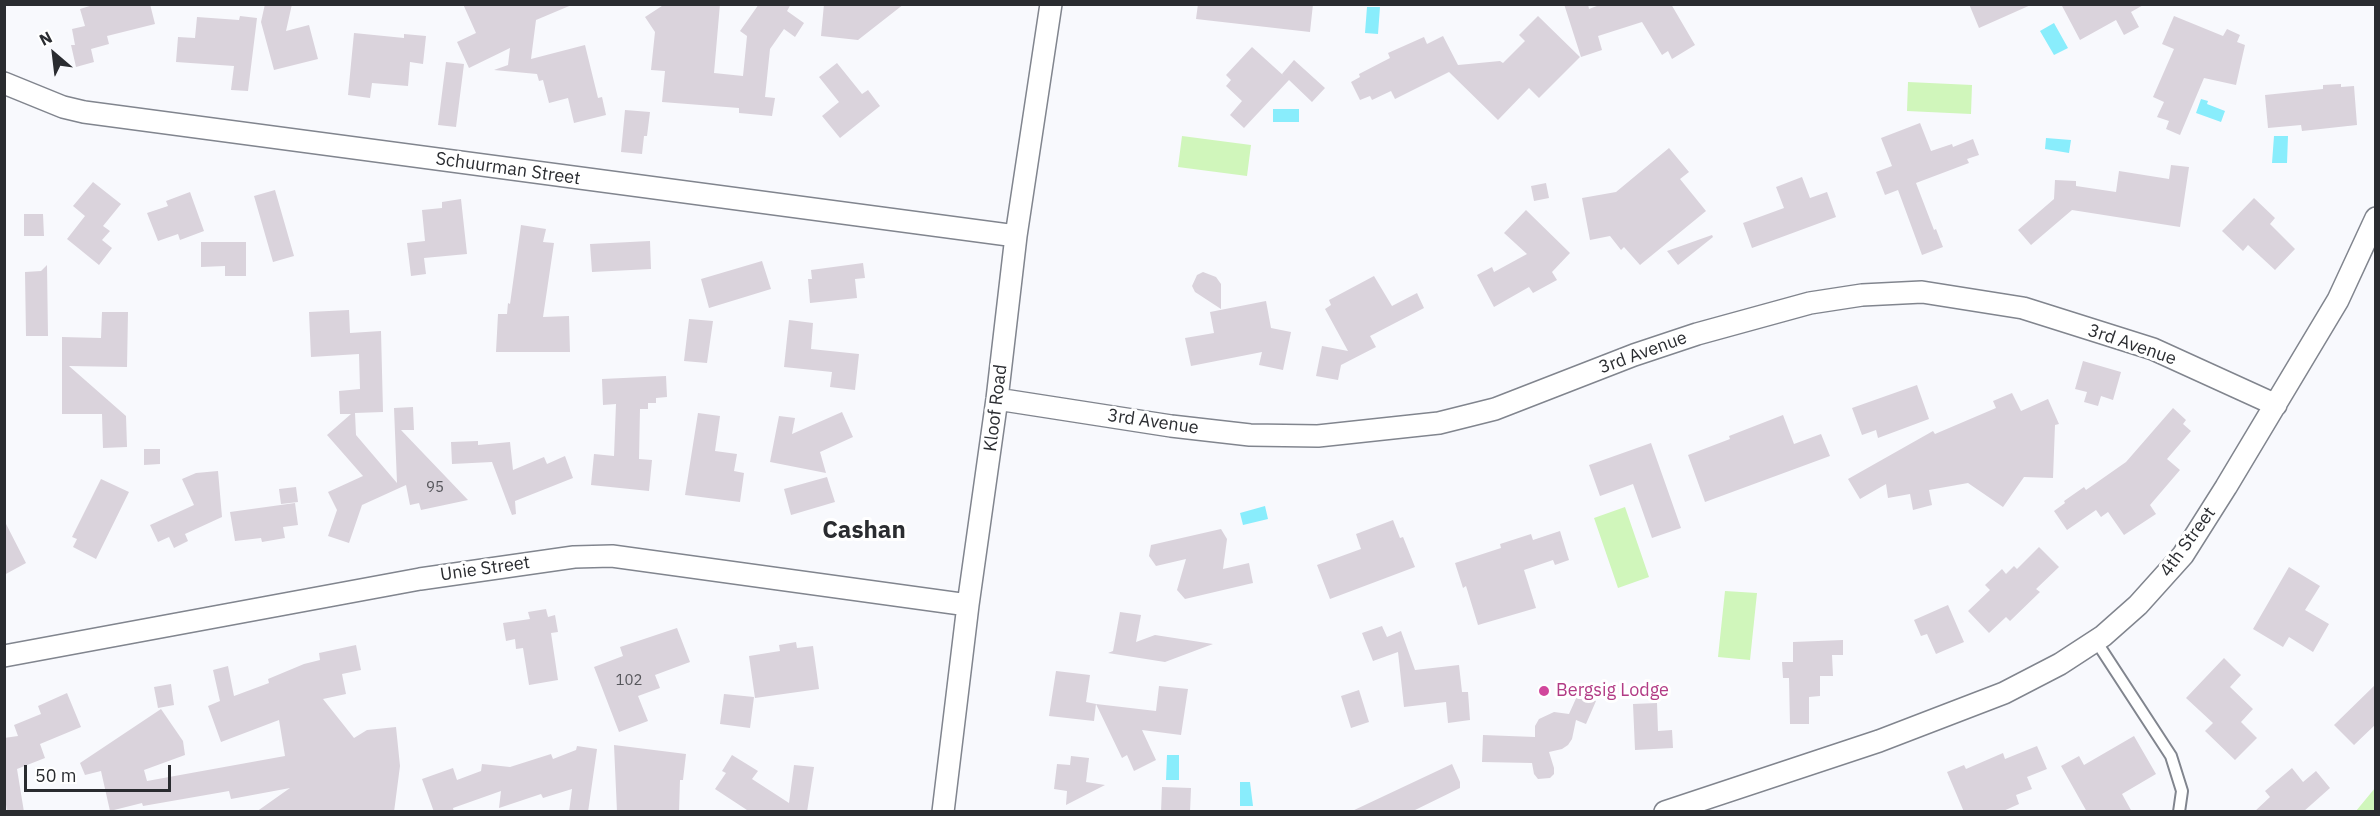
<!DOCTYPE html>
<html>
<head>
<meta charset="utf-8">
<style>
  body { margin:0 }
  #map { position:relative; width:2380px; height:816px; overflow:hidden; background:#f8f9fd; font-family:"IBM Plex Sans",sans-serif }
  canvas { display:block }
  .frame { position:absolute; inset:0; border:6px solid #2a2c30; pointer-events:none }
  .north { position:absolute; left:24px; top:24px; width:60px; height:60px; -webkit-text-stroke:4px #fff; paint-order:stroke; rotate:332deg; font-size:16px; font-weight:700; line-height:24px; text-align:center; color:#2a2c30 }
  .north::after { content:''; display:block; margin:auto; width:21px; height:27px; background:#2a2c30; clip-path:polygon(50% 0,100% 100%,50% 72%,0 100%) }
  .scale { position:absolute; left:24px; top:765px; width:147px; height:27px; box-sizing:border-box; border:3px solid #2a2c30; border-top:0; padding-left:8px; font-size:18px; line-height:21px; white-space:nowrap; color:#2a2c30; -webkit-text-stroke:4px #fff; paint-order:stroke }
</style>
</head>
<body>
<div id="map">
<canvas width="2380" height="816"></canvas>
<div class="frame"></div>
<div class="north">N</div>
<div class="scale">50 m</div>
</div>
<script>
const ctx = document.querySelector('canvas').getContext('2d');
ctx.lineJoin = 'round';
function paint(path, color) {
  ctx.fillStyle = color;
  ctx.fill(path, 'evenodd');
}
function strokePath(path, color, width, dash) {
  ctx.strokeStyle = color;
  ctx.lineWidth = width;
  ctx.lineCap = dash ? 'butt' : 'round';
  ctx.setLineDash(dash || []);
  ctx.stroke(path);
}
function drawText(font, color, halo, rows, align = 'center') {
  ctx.font = font + ' "IBM Plex Sans",sans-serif';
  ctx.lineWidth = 6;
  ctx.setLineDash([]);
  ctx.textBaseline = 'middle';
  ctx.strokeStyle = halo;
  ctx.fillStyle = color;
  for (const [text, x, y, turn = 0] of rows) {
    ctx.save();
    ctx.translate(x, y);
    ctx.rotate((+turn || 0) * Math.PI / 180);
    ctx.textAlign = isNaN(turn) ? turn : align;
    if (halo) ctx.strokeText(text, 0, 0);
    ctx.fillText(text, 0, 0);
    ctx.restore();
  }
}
paint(new Path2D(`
  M1908 82 1972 85 1971 114 1907 111Z
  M1182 136 1251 145 1247 176 1178 167Z
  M1625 507 1649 577 1618 588 1594 518Z
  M1725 591 1757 593 1750 660 1718 657Z
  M2375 788V811H2356Z`), '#d0f6bb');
paint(new Path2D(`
  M1367 7H1380L1378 34 1365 33Z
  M2054 23 2068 48 2054 55 2040 31Z
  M2201 99 2208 101 2207 104 2225 111 2221 122 2196 113Z
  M1273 109H1299V122H1273Z
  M2274 136H2288L2287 163H2272Z
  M2046 138 2071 140 2069 153 2045 149Z
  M1265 506 1268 519 1243 525 1240 513Z
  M1167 755H1179V780H1166Z
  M1240 782H1250L1253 806H1240Z`), '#89edfc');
paint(new Path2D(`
  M96 4H150L155 24 107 36 109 44 91 49 94 62 76 67 71 45H75L72 29 85 26 80 9Z
  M265 4H292L286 31 309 25 318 59 274 70 261 22Z
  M463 4H574L536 20 531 59 585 45 598 98 602 97 606 115 574 123 568 98 549 103 543 80 539 81 537 74 494 70 508 65 510 48 469 68 457 42 476 33Z
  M665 4H720L714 73 743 76 747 36 740 31 759 4H791L787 11 804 23 795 37 784 29 770 49 765 97 775 98 772 116 739 113V108L662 102 665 71 651 70 655 32 645 17Z
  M824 4H904L858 40 821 36Z
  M1198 4H1313L1310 32 1196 19Z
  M1564 4H1588L1589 9 1602 4H1671L1695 45 1672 59 1668 51 1662 55 1642 22 1598 36 1602 50 1581 57Z
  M1969 4H2033L1979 28Z
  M2061 4H2145L2131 12 2139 27 2124 35 2116 20 2080 40Z
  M240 16 257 18 248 91 231 90 234 66 176 62 178 37 195 38 197 17 239 20Z
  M1538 16 1580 57 1539 98 1529 88 1498 120 1449 72 1395 99 1391 91 1372 100 1370 96 1360 100 1351 82 1360 77 1359 74 1390 58 1388 53 1424 37 1427 44 1443 36 1458 65 1500 61 1503 63 1525 41 1519 35Z
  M2174 16 2223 36 2227 29 2240 35 2237 42 2245 45 2236 85 2204 78 2180 135 2166 129 2169 121 2157 117 2164 102 2153 97 2174 49 2162 44Z
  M354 33 404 38V34L426 36 423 64 410 62 408 86 372 83 370 98 348 95Z
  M1252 47 1284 76 1282 74 1294 60 1325 88 1312 102 1289 80 1244 128 1230 115 1242 101 1226 86 1231 80 1226 75Z
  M446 62 464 64 456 127 438 125Z
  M837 63 862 94 868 90 880 106 840 138 822 116 839 102 819 77Z
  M2341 84V87L2354 86 2357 125 2302 131 2301 125 2268 128 2265 95 2323 89V85Z
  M625 110 650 112 647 136H644L642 154 621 152Z
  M1920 123 1931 151 1952 144 1953 147 1973 139 1979 155 1967 159 1969 163 1916 183 1934 230 1936 229 1943 247 1922 255 1898 190 1885 195 1876 172 1892 166 1881 138Z
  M1669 148 1689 172 1680 179 1706 211 1640 265 1624 247 1621 250 1610 236 1590 240 1582 198 1616 192Z
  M2171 165 2189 167 2180 227 2072 210 2031 245 2018 230 2054 199 2055 180 2076 181V186L2116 192 2119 171 2169 179Z
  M1802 177 1810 198 1827 192 1836 217 1752 248 1743 223 1784 208 1776 187Z
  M93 182 121 204 103 226 110 231 102 240 112 248 99 265 67 239 85 216 73 206Z
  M1546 183 1549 198 1534 201 1531 186Z
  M275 190 294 256 273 262 254 196Z
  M190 192 204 231 180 240 178 234 158 241 147 213 168 206 166 201Z
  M2254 198 2275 218 2270 224 2295 249 2275 270 2248 245 2243 251 2222 231Z
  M461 199 467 254 424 258 426 274 411 276 407 243 425 241 422 210 442 208V202Z
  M1526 210 1570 253 1552 272 1557 280 1533 293 1529 287 1494 307 1477 275 1492 267 1494 272 1527 254 1504 233Z
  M24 214H43L44 236H24Z
  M521 225 546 229 543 242 554 243 543 317 569 316 570 352H496L498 314H507L508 303 510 304Z
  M1712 235 1713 237 1678 265 1667 251Z
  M650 241 651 269 592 272 590 244Z
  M201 242H246V276H225V266L201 267Z
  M762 261 771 289 709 308 701 279Z
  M863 263 865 278 855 279 857 298 810 303 808 279H812L811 270Z
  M47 265 48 336H26L25 272 41 271Z
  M1203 272 1216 277 1221 284V309L1195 292 1192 286 1197 275Z
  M1374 276 1392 306 1417 293 1424 308 1370 336 1376 347 1341 365 1338 380 1316 376 1322 346 1348 351 1325 309 1331 305 1329 300Z
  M1266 301 1271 328 1291 332 1283 370 1259 365 1262 352 1191 366 1185 338 1214 333 1210 312Z
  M349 310 350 333 381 331 383 412 355 413 356 435 397 483 394 408 413 407 414 430H401L468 500 421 510 419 503 410 505 406 485 362 505 349 543 328 536 337 510 328 492 363 476 327 435 351 414H340L339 391 360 389 359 354 311 357 309 312Z
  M102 312H128L127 367 69 366 126 416 127 447 103 448 102 414H62V337L101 338Z
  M689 319 713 321 707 363 684 361Z
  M789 320 813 323 811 349 859 354 855 390 830 387 832 372 784 367Z
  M2083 361 2121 372 2113 400 2101 396 2098 406 2084 402 2087 392 2075 389Z
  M666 376 667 397 656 398V403H648V409H640L639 459 652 460 649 491 591 485 594 454 614 456 616 404 603 405 602 379Z
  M1917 385 1929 419 1878 438 1876 430 1862 435 1852 408Z
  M2012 393 2021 411 2048 399 2059 424 2055 425 2053 478 2024 477 2003 507 1968 483 1929 490 1932 505 1913 510 1910 494 1888 498 1886 484 1860 499 1848 479 1933 431 1935 434 1996 408 1993 401Z
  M2173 408 2186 420 2183 424 2191 431 2167 459 2180 470 2150 505 2156 514 2124 535 2108 512 2101 517 2096 510 2067 530 2054 511 2065 503 2064 501 2084 487 2086 490 2126 462Z
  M842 412 853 437 820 452 826 473 770 462 779 416 795 418 792 434Z
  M698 413 720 416 715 451 737 454 734 471 744 473 740 502 685 495Z
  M1783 415 1794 444 1821 434 1830 456 1705 502 1688 455 1730 439 1729 436Z
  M478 441V445L510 442 513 470 544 457 547 464 565 456 573 478 515 501 516 514 512 515 492 462 452 464 451 442Z
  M1651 443 1681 528 1652 538 1633 484 1600 496 1589 465Z
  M144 449H160V464L144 465Z
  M218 471 222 517 185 534 188 541 174 548 169 537 158 542 150 525 194 505 182 479 196 473Z
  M827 477 835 502 791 515 784 489Z
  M101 479 129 492 96 559 73 547 77 539 72 537Z
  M296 487 298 502 281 504 279 489Z
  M295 503 298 525 283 527 285 538 262 542 261 538 235 541 230 512Z
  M4 520 26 563 4 575Z
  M1393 520 1400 538 1403 537 1415 567 1330 599 1317 565 1361 549 1356 534Z
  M1221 529 1227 539 1223 569 1249 563 1253 583 1185 599 1177 590 1186 559 1156 566 1149 556 1151 545Z
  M1560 531 1569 560 1555 565 1553 560 1524 570 1536 608 1478 625 1466 586 1463 588 1455 563 1501 548 1500 544 1531 534 1533 540Z
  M2039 547 2059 567 2036 589 2040 592 2010 621 2006 617 1989 633 1968 611 1990 590 1985 585 2002 569 2006 574 2014 566 2017 569Z
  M2289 567 2320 586 2305 610 2329 624 2313 652 2289 637 2283 647 2253 629Z
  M1948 605 1964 642 1936 654 1927 634 1921 636 1914 620Z
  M546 609 548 617 555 615 558 632 551 633 558 680 529 685 523 648 516 649 515 639 506 641 503 623 530 619 528 612Z
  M1120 612 1141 615 1136 642 1155 635 1213 644 1165 662 1108 653 1113 651Z
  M1382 626 1387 637 1401 631 1415 670 1459 665 1462 692H1468L1470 720 1448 723 1446 702 1404 707 1398 652 1373 661 1362 633Z
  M677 628 690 662 655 675 660 688 638 696 648 721 619 732 594 667 623 656 620 647Z
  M1843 640V655H1832L1833 676H1820V696L1809 697V724H1790L1789 678H1783L1782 662H1793V642Z
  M796 642 797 648 813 646 819 689 755 698 749 656 780 651 779 645Z
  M356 645 361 670 342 674 346 694 323 699 354 738 367 730 396 727 400 766 394 812H256L290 788 231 799 229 791 143 806 142 803 110 811 101 771 85 775 80 763 161 709 183 741 185 755 144 770 147 781 285 756 279 720 221 742 208 706 220 701 213 670 228 666 234 696 269 683 268 679 304 664 320 660 319 653Z
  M2224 658 2241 675 2230 687 2253 709 2241 722 2257 738 2235 760 2205 731 2213 723 2186 698Z
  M1056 671 1090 675 1086 702 1096 704 1094 721 1049 716Z
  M171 684 174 705 158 708 154 687Z
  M2376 684V724L2354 745 2334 725Z
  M1159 686 1188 689 1181 735 1142 730 1156 760 1134 771 1127 755 1122 758 1096 704 1156 711Z
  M1359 690 1369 722 1351 728 1341 696Z
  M67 693 81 727 40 744 45 758 17 769 24 812H7L4 789V738L18 736 14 725 41 714 38 706Z
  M724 694 754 697 750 728 720 724Z
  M1578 694 1596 701 1586 724 1576 720 1572 739 1568 745 1562 749 1549 752 1554 768V774L1550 778 1538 779 1534 774 1532 763 1482 762 1483 735 1535 737V726L1539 719 1554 712 1569 714Z
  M1657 703 1658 731 1672 730 1673 748 1635 750 1633 704Z
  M2134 736 2156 774 2122 794 2132 812H2087L2061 766 2079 756 2084 765Z
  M614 745 686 754 683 780H680L679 812H617Z
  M577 746 597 749 588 812H569L572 789 543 798 541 794 499 808 501 791 453 808 454 812H434L422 779 453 768 457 780 481 771 482 764 510 767 551 754 553 759 576 750Z
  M2037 746 2047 769 2027 777 2032 789 2016 795 2019 804 2001 812H1964L1947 772 1964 765 1966 769 2003 753 2005 759Z
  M732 755 758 771 752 779 789 803 794 765 814 767 807 812H750L715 789 726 773 722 771Z
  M1071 756 1089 758 1086 782 1105 785 1066 805 1067 791 1054 789 1057 764 1070 765Z
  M1452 764 1460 782V788L1411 812H1350Z
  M2292 768 2303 782 2316 771 2330 788 2303 812H2254L2270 797 2265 791Z
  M1162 787 1191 788 1190 812H1161Z`), '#dad3dc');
const lane = new Path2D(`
  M2096 641 2171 756 2182 791 2179 812`);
const street = new Path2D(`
  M4 83 63 107 84 112 1016 236
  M997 399 1171 426 1250 435 1318 436 1439 423 1495 409 1634 355 1697 334 1810 303 1862 295 1922 292 2023 308 2153 349 2276 405
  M4 656 420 579 574 557 612 556 968 605
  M943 812 968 605 997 399 1016 236 1051 4
  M1665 812 1879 741 2004 693 2060 664 2103 636 2138 605 2183 555 2226 487 2338 300 2376 218`);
strokePath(lane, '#81858e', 14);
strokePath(street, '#81858e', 24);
strokePath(lane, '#fff', 10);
strokePath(street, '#fff', 21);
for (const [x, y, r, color] of [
  [1544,691,6,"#d1479c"]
]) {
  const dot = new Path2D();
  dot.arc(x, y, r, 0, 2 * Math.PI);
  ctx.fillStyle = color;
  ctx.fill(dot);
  strokePath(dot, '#fff', 2);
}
drawText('15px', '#56565b', null, [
  ["95",435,488],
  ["102",629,681]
]);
drawText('18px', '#2a2c30', '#fff', [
  ["Schuurman Street",508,169,8],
  ["3rd Avenue",2132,345,19],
  ["3rd Avenue",1643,353,-20],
  ["Kloof Road",996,408,-83],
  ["3rd Avenue",1153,422,8],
  ["4th Street",2188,542,-54],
  ["Unie Street",485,569,-8]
]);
drawText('18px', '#b23c85', '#fff', [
  ["Bergsig Lodge",1556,691]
], 'left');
drawText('bold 24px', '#2a2c30', '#fff', [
  ["Cashan",864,531]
]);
</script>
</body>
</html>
